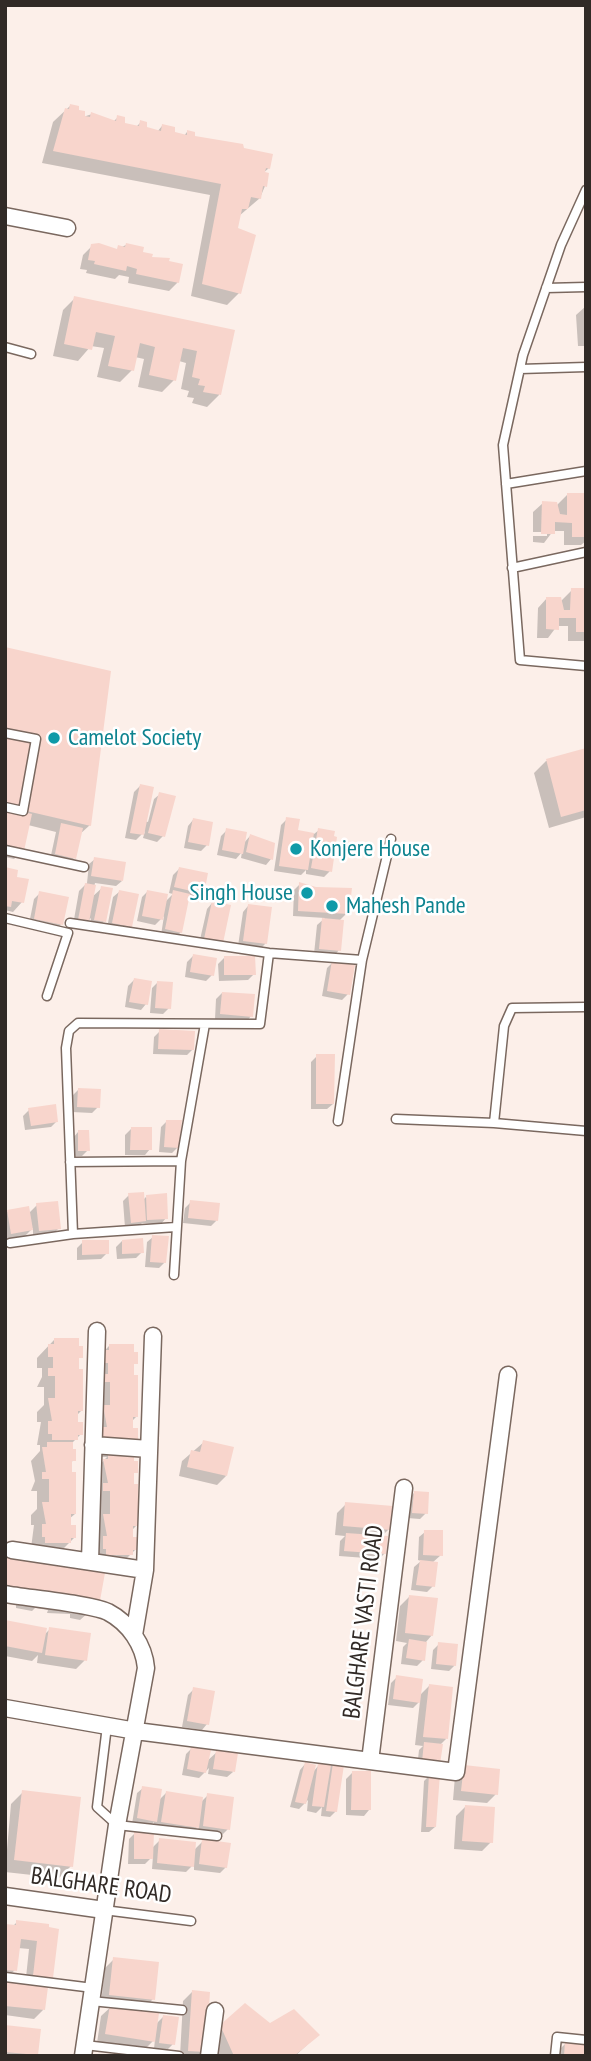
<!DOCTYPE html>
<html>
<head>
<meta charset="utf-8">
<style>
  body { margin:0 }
  #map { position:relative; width:591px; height:2061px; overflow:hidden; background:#fcefe9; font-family:"PT Sans Narrow",sans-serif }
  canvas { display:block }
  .frame { position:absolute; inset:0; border:7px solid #312a26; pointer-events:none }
</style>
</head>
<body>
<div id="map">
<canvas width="591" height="2061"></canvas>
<div class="frame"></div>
</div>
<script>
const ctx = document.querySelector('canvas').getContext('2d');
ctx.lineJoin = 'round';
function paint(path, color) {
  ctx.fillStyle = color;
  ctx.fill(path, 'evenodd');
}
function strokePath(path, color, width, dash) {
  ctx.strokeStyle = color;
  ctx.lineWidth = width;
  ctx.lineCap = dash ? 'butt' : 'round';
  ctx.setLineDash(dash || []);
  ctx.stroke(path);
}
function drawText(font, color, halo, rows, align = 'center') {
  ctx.font = font + ' "PT Sans Narrow",sans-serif';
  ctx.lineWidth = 5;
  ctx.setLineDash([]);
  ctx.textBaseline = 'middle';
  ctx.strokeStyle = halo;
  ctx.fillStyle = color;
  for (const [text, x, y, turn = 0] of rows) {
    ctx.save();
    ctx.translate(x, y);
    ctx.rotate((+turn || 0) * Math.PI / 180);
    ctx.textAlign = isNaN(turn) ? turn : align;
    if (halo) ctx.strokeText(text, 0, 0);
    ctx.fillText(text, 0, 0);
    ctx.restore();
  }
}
paint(new Path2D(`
  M70 106 83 117 92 114 113 122 118 117 123 125 136 127 141 122 145 129 157 132 162 126 173 134 184 136 187 132 194 138 269 168 262 174 265 186 260 198 239 216 236 229 239 293 227 305 191 296 210 195 42 163 53 122Z
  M126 245 150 259 178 282 169 291 128 283 129 277 119 275 115 279 86 273 87 270 80 269 83 255 92 246 115 250Z
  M75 298 233 332 219 395 207 407 192 403 194 398 187 397 189 391 181 389 186 363 179 361 174 380 162 392 138 387 144 359 135 357 132 370 120 382 97 377 104 348 91 346 78 361 53 356 63 310Z
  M586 306V346H578L576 315Z
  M567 495H586V541L581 545H564V531H553L544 543 533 542V536H547V532H533V512L543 503 556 506Z
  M572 590H586V641H568V626H557L548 638H537L538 608 547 598 560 602Z
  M5 649 90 825 79 835 74 858 68 864 50 860 56 832 28 825 23 850 14 859 5 857Z
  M586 750V817L549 828 534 773 546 761Z
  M140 786 145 821 148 822 154 799 160 794 163 836 157 842 143 838 145 831 136 840 125 838 134 792Z
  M287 819 296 832 314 834 319 830 330 871 324 877 306 874V870L301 875 274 871 281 825Z
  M193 820 207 845 201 851 184 848 188 826Z
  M227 830 243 844 250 836 271 859 266 865 241 858 242 852 236 859 217 855 221 836Z
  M95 859 122 881 116 886 95 883 92 897 102 888 104 921 99 927 90 925 91 918 82 927 73 925 79 891 87 883 89 864Z
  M5 869 15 878 22 902 13 912 5 910Z
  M179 869 202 893 196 899 188 897 181 932 175 938 161 935 164 916 155 925 137 921 142 897 147 892 165 902 173 894 169 893 173 875Z
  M300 884 347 913 339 921V950L334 956 314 954 317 925 325 918 293 916 294 890Z
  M119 892 131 926 125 932 107 928 113 897Z
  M40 893 61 924 56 930 29 924 34 899Z
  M212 903 222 942 199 944 207 909Z
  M248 906 266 943 260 949 238 946 243 912Z
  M193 956 212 975 206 981 185 977 187 962Z
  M224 958 254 974 248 980 219 981 218 964Z
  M333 962 348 994 342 1000 322 996 327 968Z
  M134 980 146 1004 141 1010 125 1007 128 986Z
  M158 982 169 1008 163 1014 150 1013 152 988Z
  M222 993 251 1016 246 1022 215 1019 216 999Z
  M160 1031 193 1049 187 1055 153 1054 154 1037Z
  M317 1056 333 1104 327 1109H311V1062Z
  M78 1090 98 1107 92 1113 72 1112V1096Z
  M29 1110 56 1122 51 1127 25 1130 23 1116Z
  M167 1121 178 1147 172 1153 159 1152 161 1127Z
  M131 1129 150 1149 145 1155H125V1135Z
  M78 1132 88 1150 82 1156H73V1138Z
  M129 1195 143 1200 146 1197 166 1218 161 1224 142 1223 138 1227 125 1228 123 1201Z
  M191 1202 217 1220 211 1226 183 1223 185 1208Z
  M37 1205 59 1228 53 1234 33 1236V1228L25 1236 5 1239V1214L8 1211 28 1214Z
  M153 1237 165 1262 159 1268 145 1267 147 1242Z
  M122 1241 142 1252 136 1258 117 1259 116 1247Z
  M83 1242 107 1253 101 1259 77 1260V1248Z
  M54 1340 76 1371 81 1411 76 1416 81 1434 71 1444V1451H74L70 1474 75 1514 69 1519V1527L75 1537 58 1554 31 1548 34 1525H31V1515L37 1509V1491H31L35 1481 31 1461 40 1451V1445H37L41 1422H37V1412L44 1405V1387H37L42 1377V1368H37V1358Z
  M109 1346 131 1377 136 1417 131 1422 121 1455 131 1486 136 1526 131 1531 136 1549 119 1566 95 1560 92 1473 107 1457H95L92 1364Z
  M204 1442 226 1476 217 1485 179 1476 182 1461Z
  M414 1493 426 1513 420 1519 407 1518 408 1499Z
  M346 1504 389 1529 381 1537 385 1553 379 1559 339 1556 340 1541 345 1536 335 1535 337 1513Z
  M425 1532 441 1555 432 1563 433 1586 427 1592 411 1590 414 1567 421 1561 418 1560 419 1537Z
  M7 1556 97 1605 80 1620 70 1618V1614L47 1613 48 1610 35 1608 32 1611 16 1608V1604L5 1601Z
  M409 1597 432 1635 426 1642 423 1660 417 1666 401 1664 403 1647 407 1643 396 1641 400 1606Z
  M5 1622 44 1635 50 1629 85 1660 76 1669 37 1663 38 1655 32 1661 5 1656Z
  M439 1644 455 1665 449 1671 431 1669 433 1650Z
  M397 1677 419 1696 429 1686 446 1739 417 1768 419 1750 423 1746 415 1745 420 1701 413 1708 388 1705 391 1683Z
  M194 1689 207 1724 202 1730 182 1727 188 1695Z
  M192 1748 207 1761 217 1752 233 1772 227 1777 208 1774 209 1768 199 1778 182 1775 186 1754Z
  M305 1764 313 1772 319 1765H333L336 1811 330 1817 321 1816 322 1807 316 1813 307 1811 308 1800 299 1809 290 1807 300 1770Z
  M464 1767 496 1794 487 1803 453 1800 455 1776Z
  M352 1773 369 1810 364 1816 346 1815V1779Z
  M430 1775 435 1827 429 1832H421L424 1781Z
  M143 1788 159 1800 166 1793 201 1802 208 1795 228 1829 222 1835 198 1832 199 1825 188 1836 153 1830 154 1822 149 1827 132 1824 137 1793Z
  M23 1792 71 1866 59 1878 5 1872 11 1804Z
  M465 1807 491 1842 482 1851 454 1849 456 1816Z
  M135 1833 151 1849 160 1840 194 1850 203 1841 226 1867 220 1873 194 1870V1864L186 1872 152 1869 153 1856 145 1864H128L129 1839Z
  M17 1922 48 1926 51 1977 40 1988 43 2010 34 2019 5 2015V1984L25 1987 29 1949 18 1948 15 1970 5 1979V1926L12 1927Z
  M114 1959 153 1999 144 2008 119 2005 155 2025 163 2017 173 2044 167 2050 154 2049 155 2039 144 2050 97 2043 101 2016 113 2005 101 2003 105 1968Z
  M192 1992 204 2051 200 2056H180L183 2001Z
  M270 2025 318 2035 295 2056H217L209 2038 221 2026Z
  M5 2026 36 2055 5 2056Z
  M566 2043 586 2056H553Z`), '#0003');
paint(new Path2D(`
  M70 104 79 106V110L85 111V116L90 117 91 112 116 121 117 115 125 117V123L139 126 140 120 147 122V127L161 131 162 124 175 127V132L187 135V130L195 132V136L243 144 244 148 273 154 270 169 266 168 265 172 269 173 267 187 263 186 261 199 251 197 248 209H242L238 228 256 235 241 294 202 284 221 184 53 151 65 108 69 109Z
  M99 243 117 249 118 245 125 247 126 243 144 247 143 252 153 254 152 257 170 258 169 261 183 264 179 283 136 274 137 269 127 266 126 271 94 264 95 261 88 260 91 244Z
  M74 296 235 330 221 395 203 392 205 386 198 385 200 379 192 377 197 351 183 348 176 381 149 375 155 347 140 343 134 371 108 366 115 336 96 332 92 350 64 344Z
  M567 493H586V537H572V523L555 522V534H541L542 501 557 502 560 514 567 515Z
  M571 588H586V632H576V618H559V630L546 629V597H561L564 610H570Z
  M5 647 111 671 91 826 5 806Z
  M586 748V810L561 817 546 759Z
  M140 784 154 787 144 835 130 833Z
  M159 792 176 796 165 837 148 833Z
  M5 808 32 814 24 851 5 846Z
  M286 817 300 819 298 830 314 833 308 870 279 866Z
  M193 818 213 822 209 846 188 842Z
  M61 823 83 828 76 859 55 854Z
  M226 828 247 832 243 854 222 850Z
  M318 828 335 831 334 836 337 837 332 872 311 868Z
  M250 834 275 843 273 860 246 852Z
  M94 857 126 862 123 881 91 876Z
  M5 867 18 870 17 877 29 879 24 903 12 901 11 907 5 906Z
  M179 867 208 873 204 894 174 887Z
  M299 882 316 887 352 888 349 914 298 911Z
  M85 883 96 885 89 922 78 920Z
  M101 886 113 888 106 922 94 920Z
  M119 890 139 894 132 927 112 923Z
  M147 890 168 894 163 920 142 916Z
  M173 890 190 894 182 933 165 929Z
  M39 891 69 897 63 925 34 919Z
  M212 901 231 905 223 943 204 939Z
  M248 904 272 907 267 944 243 941Z
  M322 918 344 920 341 951 319 949Z
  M193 954 217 958 214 976 190 972Z
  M224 956H255L256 975H224Z
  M332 960 355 965 350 995 327 991Z
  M134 978 152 981 148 1005 129 1002Z
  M157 981 173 982 171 1009 155 1008Z
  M222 992 255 994 253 1017 220 1014Z
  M159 1029 195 1031 194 1050 158 1049Z
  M316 1054H335L334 1104H316Z
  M78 1088 101 1089 100 1108 77 1107Z
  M56 1104 58 1122 31 1126 28 1108Z
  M166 1120H182L179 1148 164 1147Z
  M131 1127H152V1150H130Z
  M78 1130H89L90 1151H78Z
  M144 1192 146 1221 131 1223 128 1193Z
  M167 1193 168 1219 147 1220 146 1195Z
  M190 1200 220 1203 218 1221 188 1218Z
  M58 1201 61 1229 39 1231 36 1203Z
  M29 1206 33 1230 11 1234 7 1210Z
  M152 1235 169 1236 166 1263 150 1262Z
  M143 1238 144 1253 122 1254V1240Z
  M82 1240H109V1254L82 1255Z
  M54 1338H79V1346H83V1358H79V1369H83V1411H78V1422H83V1435H78V1440H52V1434H48V1421H52L48 1398H55V1376H48V1368H53V1357H48V1344H54Z
  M109 1344H134V1352H138V1364H134V1375H138V1417H133V1428H138V1441L103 1440V1427H107L103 1405H110V1382H103V1374H108V1363H103V1350H109Z
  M203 1440 234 1447 227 1476 187 1467 191 1450 200 1452Z
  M47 1442H73V1449H76V1461H72V1472H76V1514H71V1525H76V1538H71V1543H45V1537H42V1524H46L42 1502H49V1479H42V1472H46L42 1447H47Z
  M108 1453H134V1461H138V1473H134V1484H138V1526H133V1537H138V1550H133V1555H106V1549H103V1536H107L103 1514H110V1491H103V1483H108L103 1459H108Z
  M414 1491 429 1492 428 1514 412 1513Z
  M345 1502 393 1506 391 1530 343 1526Z
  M424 1530H443V1556L423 1555Z
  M346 1533 388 1536 386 1554 344 1551Z
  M7 1554 105 1573 99 1606 6 1588Z
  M420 1560 438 1562 435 1587 416 1585Z
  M409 1595 438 1598 433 1636 405 1633Z
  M5 1620 47 1628 42 1653 5 1646Z
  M49 1627 91 1633 87 1661 45 1655Z
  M409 1639 427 1642 425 1661 406 1658Z
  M438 1642 458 1644 456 1666 436 1664Z
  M396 1675 423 1679 420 1703 393 1699Z
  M429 1684 453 1687 448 1739 423 1737Z
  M193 1687 215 1691 209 1725 187 1721Z
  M424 1742 443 1744 440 1764 422 1762Z
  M191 1746 211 1750 206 1773 187 1769Z
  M216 1750 238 1753 235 1772 213 1769Z
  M305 1762 316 1765 306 1804 295 1802Z
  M318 1763 331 1765 324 1807 312 1806Z
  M333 1763 344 1765 337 1812 326 1811Z
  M464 1765 500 1769 498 1795 461 1791Z
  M352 1771H371V1810H351Z
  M429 1774H440L436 1827H426Z
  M142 1786 162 1789 157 1822 137 1818Z
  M22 1790 81 1797 73 1867 14 1860Z
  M166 1791 203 1797 199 1828 161 1822Z
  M207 1793 234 1797 230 1830 203 1826Z
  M465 1805 495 1807 493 1843 462 1841Z
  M134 1832H154L153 1859H134Z
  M159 1838 196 1842 194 1867 157 1863Z
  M202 1839 231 1843 227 1868 199 1864Z
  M16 1920 49 1924V1927L59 1929 53 1978 33 1976 37 1941 21 1939 17 1971 5 1970V1924L16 1925Z
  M113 1957 159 1962 155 2000 109 1995Z
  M5 1982 48 1987 45 2010 5 2006Z
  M192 1990 210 1992 206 2052 188 2051Z
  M245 2003 270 2023 294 2009 320 2035 294 2056H234L220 2025Z
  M110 2005 159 2013 155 2042 105 2034Z
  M163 2015 179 2017 175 2045 159 2043Z
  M5 2025 41 2029 38 2055 5 2052Z
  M565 2041 586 2043V2056H564Z`), '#f8d5cc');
const lane = new Path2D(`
  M586 190 561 245 523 355 503 445 520 660 586 666
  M546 288 586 287
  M5 347 31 354
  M520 369 586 367
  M506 484 586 471
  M512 568 586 552
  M5 733 36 739 23 811 5 807
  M5 850 84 867
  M5 918 68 933 47 996
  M70 923 269 953 362 960
  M396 1119 494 1123 586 1131
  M338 1121 362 960 391 839
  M494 1123 504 1026 512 1008 586 1007
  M70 1162 181 1161
  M73 1234 66 1048 69 1031 78 1023 260 1024 269 953
  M10 1243 73 1234 176 1227
  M174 1275 181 1161 205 1024
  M107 1726 97 1807 117 1825 217 1836
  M104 1910 191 1921
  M5 1977 93 1988
  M91 2001 182 2010
  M85 2045 179 2056
  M555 2056 557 2037 586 2040`);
const street = new Path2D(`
  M5 216 67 228
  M93 1445 149 1449
  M12 1550 145 1570 134 1635
  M90 1561 97 1331
  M145 1570 153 1336
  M5 1594C27 1598 91 1604 108 1612 129 1623 144 1645 146 1668L117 1825 83 2056
  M5 1708 136 1731 456 1772 508 1375
  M370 1761 404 1488
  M5 1896 104 1910
  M209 2056 215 2011`);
strokePath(lane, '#7a685f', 11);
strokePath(street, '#7a685f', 19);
strokePath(lane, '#fff', 8);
strokePath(street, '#fff', 16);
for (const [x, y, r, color] of [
  [54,738,7,"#0f9aa8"],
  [296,849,7,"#0f9aa8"],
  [307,893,7,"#0f9aa8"],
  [332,906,7,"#0f9aa8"]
]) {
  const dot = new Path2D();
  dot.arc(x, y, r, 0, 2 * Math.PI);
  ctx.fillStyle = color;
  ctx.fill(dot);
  strokePath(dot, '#fff', 2.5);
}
drawText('24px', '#0d838f', '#fff', [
  ["Camelot Society",68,738],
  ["Konjere House",310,849],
  ["Singh House",293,893,"right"],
  ["Mahesh Pande",346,906]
], 'left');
drawText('24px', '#312a26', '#fff', [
  ["BALGHARE VASTI ROAD",364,1622,-83],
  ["BALGHARE ROAD",101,1886,8]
]);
</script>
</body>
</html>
